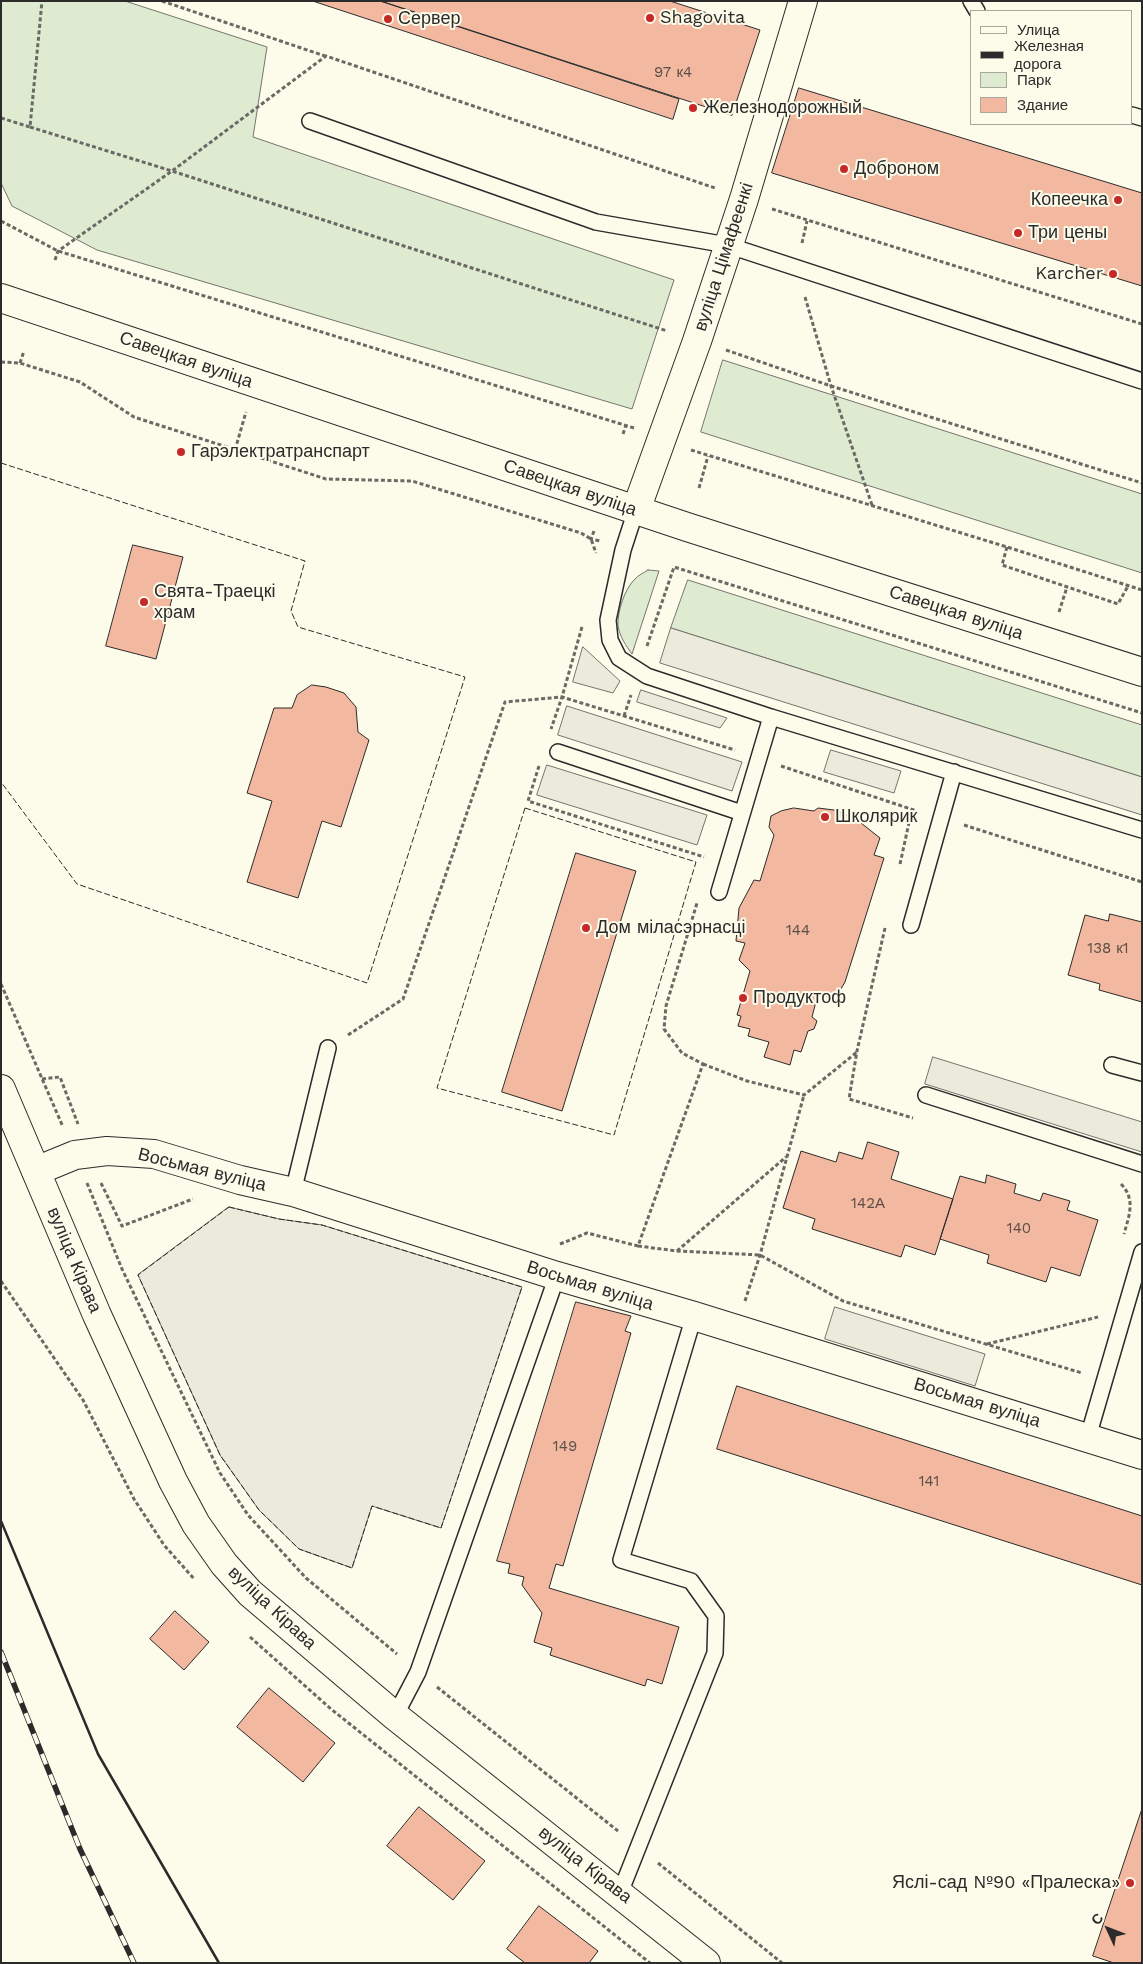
<!DOCTYPE html>
<html>
<head>
<meta charset="utf-8">
<style>
  body { margin:0 }
  #map { position:relative; width:1143px; height:1964px; overflow:hidden; background:#fdfbea; font-family:"Work Sans",sans-serif }
  canvas { display:block }
  .frame { position:absolute; inset:0; border:2px solid #2b2b2b; pointer-events:none }
  .legend { position:absolute; left:970px; top:10px; width:162px; height:115px; box-sizing:border-box; background:#fdfbea; border:1px solid #a9a89e; margin:0; padding:6px 9px; list-style:none; font-size:15px; color:#2b2b2b }
  .legend li { display:flex; align-items:center; gap:10px; height:25px }
  .legend b { width:25px; border:1px solid #a9a89e }
  .north { position:absolute; left:1083px; top:1904px; width:50px; height:50px; -webkit-text-stroke:4px #fdfbea; paint-order:stroke; rotate:313deg; font-size:14px; font-weight:700; line-height:20px; text-align:center; color:#2b2b2b }
  .north::after { content:''; display:block; margin:auto; width:18px; height:22px; background:#2b2b2b; clip-path:polygon(50% 0,100% 100%,50% 72%,0 100%) }
</style>
</head>
<body>
<div id="map">
<canvas width="1143" height="1964"></canvas>
<div class="frame"></div>
<ul class="legend">
<li><b style="height:6px;background:#fdfbea"></b>Улица</li>
<li><b style="height:6px;background:#2b2b2b"></b>Железная дорога</li>
<li><b style="height:14px;background:#deebd1"></b>Парк</li>
<li><b style="height:14px;background:#f2b8a0"></b>Здание</li>
</ul>
<div class="north">С</div>
</div>
<script>
const ctx = document.querySelector('canvas').getContext('2d');
ctx.lineJoin = 'round';
function paint(path, color) {
  ctx.fillStyle = color;
  ctx.fill(path, 'evenodd');
}
function strokePath(path, color, width, dash) {
  ctx.strokeStyle = color;
  ctx.lineWidth = width;
  ctx.lineCap = dash ? 'butt' : 'round';
  ctx.setLineDash(dash || []);
  ctx.stroke(path);
}
function drawText(font, color, halo, rows, align = 'center') {
  ctx.font = font + ' "Work Sans",sans-serif';
  ctx.lineWidth = 4;
  ctx.setLineDash([]);
  ctx.textBaseline = 'middle';
  ctx.strokeStyle = halo;
  ctx.fillStyle = color;
  for (const [text, x, y, turn = 0] of rows) {
    ctx.save();
    ctx.translate(x, y);
    ctx.rotate((+turn || 0) * Math.PI / 180);
    ctx.textAlign = isNaN(turn) ? turn : align;
    if (halo) ctx.strokeText(text, 0, 0);
    ctx.fillText(text, 0, 0);
    ctx.restore();
  }
}
const green = new Path2D(`
  M1 1H125L267 47 253 137 674 280 632 409 97 250 12 206 1 183Z
  M723 360 1142 494V573L701 432Z
  M648 570 659 571 632 654C626 646 620 637 618 626 617 612 625 588 635 579 638 575 644 573 648 570Z
  M688 580 1142 725V777L671 628Z`);
paint(green, '#deebd1');
strokePath(green, '#74746e', 1);
const parking = new Path2D(`
  M671 628 1142 777V815L660 663Z
  M583 647 620 681 613 693 573 682Z
  M641 690 727 718 720 728 637 702Z
  M567 706 742 762 732 791 558 735Z
  M831 750 901 771 894 793 824 772Z
  M547 765 707 815 697 845 537 795Z
  M933 1057 1142 1122V1152L925 1084Z
  M229 1207 279 1219 322 1225 522 1287 441 1528 372 1506 352 1568 299 1549 259 1510 220 1455 138 1275Z
  M835 1307 985 1354 975 1386 825 1339Z`);
paint(parking, '#eceadb');
strokePath(parking, '#74746e', 1);
const building = new Path2D(`
  M313 1H380L679 99 673 119Z
  M381 1H670L760 30 732 115Z
  M799 88 1142 193V286L772 173Z
  M133 545 183 557 156 659 106 646Z
  M312 685 326 687 344 693 356 707 358 732 369 740 341 827 322 821 298 898 247 882 272 801 247 793 274 708H292L297 695Z
  M794 808 814 811 818 808 834 810 856 819 880 838 874 855 884 858 845 982 839 992 830 997 818 994 812 1017 817 1021 814 1029 808 1031 801 1052 794 1050 790 1065 764 1057 769 1042 748 1036 750 1029 738 1026 741 1016 737 1015 750 971 739 960 745 943 736 941 739 908 754 880 760 881 774 835 769 827 771 816 781 811Z
  M576 853 636 871 562 1111 502 1092Z
  M1110 914 1142 922V1002L1099 990 1100 984 1068 975 1085 915 1108 921Z
  M868 1142 899 1152 891 1179 953 1199 935 1255 905 1245 901 1257 812 1229 815 1219 783 1208 801 1151 836 1162 839 1152 862 1159Z
  M987 1175 1016 1184 1014 1193 1040 1201 1043 1193 1070 1201 1067 1210 1098 1220 1080 1276 1051 1267 1046 1282 987 1263 989 1255 940 1239 960 1176 985 1183Z
  M576 1302 631 1316 625 1331 631 1333 563 1566 556 1564 549 1588 679 1627 662 1684 647 1679 645 1686 550 1655 552 1648 534 1642 542 1613 522 1585 524 1577 508 1573 510 1564 497 1561Z
  M737 1386 1142 1516V1585L717 1449Z
  M175 1611 209 1642 184 1670 150 1639Z
  M269 1688 335 1743 303 1782 237 1727Z
  M419 1807 485 1861 453 1900 387 1846Z
  M1142 1809V1963H1114L1093 1956Z
  M539 1906 598 1951 589 1963H525L507 1949Z`);
paint(building, '#f2b8a0');
strokePath(building, '#2b2b2b', 1);
const lane = new Path2D(`
  M971 1 977 11
  M1132 115 1142 118
  M310 121 596 222 727 245 1142 381
  M636 510 623 550 608 620 610 640 619 658 647 676 771 717 1142 830
  M558 752 742 813
  M719 892 771 717
  M911 925 954 772
  M1112 1065 1142 1073
  M926 1095 1142 1164
  M293 1192 328 1048
  M1088 1437 1142 1252
  M395 1716 418 1672 557 1276
  M620 1893 715 1653 716 1616 691 1581 621 1560 694 1316`);
const street = new Path2D(`
  M636 510 697 341 744 199 803 1
  M36 1171 75 1155 107 1151 154 1154 240 1180 293 1192 557 1276 694 1316 1142 1455`);
const primary = new Path2D(`
  M1 298 687 527 1142 672
  M1 1089 97 1315 173 1481 196 1524 224 1564 250 1593 395 1716 706 1963`);
strokePath(lane, '#2b2b2b', 18);
strokePath(street, '#2b2b2b', 30);
strokePath(primary, '#2b2b2b', 30);
strokePath(new Path2D(`
  M162 1 325 56
  M1 118 30 127 42 1
  M30 127 172 171 667 331
  M772 209 1142 324
  M1 221 58 251 634 428
  M802 243 807 221
  M55 260 58 251 172 171 326 56 715 188
  M805 297 831 386 872 505
  M726 350 831 386 1142 483
  M1 362 20 363 80 382 134 417 326 479 412 481 581 533 591 539 596 553
  M20 363 24 351
  M623 434 626 425
  M235 450 246 412
  M691 450 1007 547 1142 590
  M699 488 708 456
  M594 531 591 539 600 541
  M1007 547 1002 565 1118 604 1128 586
  M1059 612 1067 587
  M582 627 562 697 735 750
  M647 646 674 567 1142 713
  M624 716 631 695
  M539 766 528 801 704 857
  M781 766 917 811
  M964 825 1142 882
  M900 864 912 809
  M885 928 857 1051 849 1099 913 1118
  M1 984 63 1127
  M348 1035 403 999 505 702 562 697 551 729
  M703 1064 747 1081 804 1095 857 1052
  M42 1079 60 1077 78 1124
  M87 1183 122 1269 220 1473 248 1515 306 1578 397 1654
  M101 1183 122 1226 193 1199
  M1121 1184C1136 1199 1129 1216 1124 1234
  M560 1244 587 1233 638 1246 703 1064 682 1053 664 1029 666 1006 697 903
  M638 1246 677 1251 760 1255 843 1301 1082 1373
  M677 1251 786 1157
  M1 1281 83 1400 134 1499 164 1545 195 1580
  M745 1301 760 1255 804 1095
  M987 1344 1098 1317
  M250 1637 331 1709 650 1963
  M437 1687 618 1831
  M658 1863 782 1963`), '#6a6964', 3, [4, 2.5]);
strokePath(lane, '#fdfbea', 15);
strokePath(street, '#fdfbea', 28);
strokePath(primary, '#fdfbea', 28);
const rail = new Path2D(`
  M1 1652 80 1849 134 1963`);
strokePath(rail, '#2b2b2b', 5.5);
strokePath(rail, '#fdfbea', 4, [11]);
strokePath(new Path2D(`
  M1 463 305 561 291 611 298 627 465 677 367 983 77 884 1 782
  M525 808 696 862 614 1135 437 1088Z
  M229 1207 279 1219 322 1225 522 1287 441 1528 372 1506 352 1568 299 1549 259 1510 220 1455 138 1275Z`), '#2b2b2b', 1, [6, 2.5]);
strokePath(new Path2D(`
  M1 1521 98 1754 219 1963`), '#2b2b2b', 2.5);
for (const [x, y, r, color] of [
  [650,18,5,"#c62828"],
  [388,19,5,"#c62828"],
  [693,108,5,"#c62828"],
  [844,169,5,"#c62828"],
  [1118,200,5,"#c62828"],
  [1018,233,5,"#c62828"],
  [1113,274,5,"#c62828"],
  [181,452,5,"#c62828"],
  [144,602,5,"#c62828"],
  [825,817,5,"#c62828"],
  [586,928,5,"#c62828"],
  [743,998,5,"#c62828"],
  [1130,1883,5,"#c62828"]
]) {
  const dot = new Path2D();
  dot.arc(x, y, r, 0, 2 * Math.PI);
  ctx.fillStyle = color;
  ctx.fill(dot);
  strokePath(dot, '#fdfbea', 2);
}
drawText('15px', '#5d4e48', null, [
  ["97 к4",673,73],
  ["144",798,931],
  ["138 к1",1108,949],
  ["142А",868,1204],
  ["140",1019,1229],
  ["149",565,1447],
  ["141",929,1482]
]);
drawText('18px', '#2b2b2b', '#fdfbea', [
  ["Shagovita",660,18],
  ["Сервер",398,19],
  ["Железнодорожный",703,108],
  ["Доброном",854,169],
  ["Копеечка",1108,200,"right"],
  ["Три цены",1028,233],
  ["Karcher",1103,274,"right"],
  ["Гарэлектратранспарт",191,452],
  ["Свята-Траецкі",154,592],
  ["храм",154,613],
  ["Школярик",835,817],
  ["Дом міласэрнасці",596,928],
  ["Продуктоф",753,998],
  ["Яслі-сад №90 «Пралеска»",1120,1883,"right"]
], 'left');
drawText('18px', '#2b2b2b', '#fdfbea', [
  ["вуліца Цімафеенкі",724,257,-72],
  ["Савецкая вуліца",186,360,19],
  ["Савецкая вуліца",570,488,19],
  ["Савецкая вуліца",956,613,18],
  ["Восьмая вуліца",202,1170,14],
  ["вуліца Кірава",74,1260,67],
  ["Восьмая вуліца",590,1286,17],
  ["Восьмая вуліца",977,1403,17],
  ["вуліца Кірава",272,1608,43],
  ["вуліца Кірава",585,1865,38]
]);
</script>
</body>
</html>
